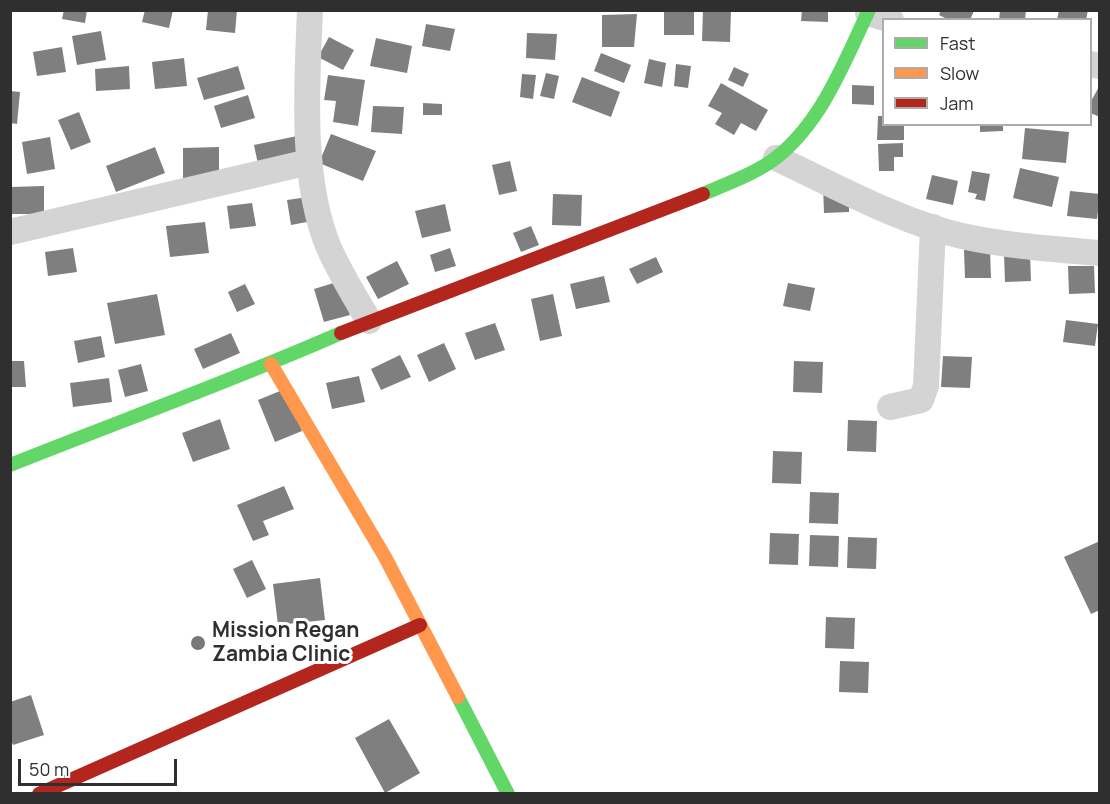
<!DOCTYPE html>
<html>
<head>
<meta charset="utf-8">
<style>
  body { margin:0 }
  #map { position:relative; width:1110px; height:804px; overflow:hidden; background:#fff; font-family:Manrope,sans-serif }
  canvas { display:block }
  .frame { position:absolute; inset:0; border:12px solid #2f2f2f; pointer-events:none }
  .legend { position:absolute; left:882px; top:18px; width:210px; height:108px; box-sizing:border-box; background:#fff; border:2px solid #acacac; margin:0; padding:8px 10px; list-style:none; font-size:18px; color:#2f2f2f }
  .legend li { display:flex; align-items:center; gap:12px; height:30px }
  .legend b { width:30px; border:2px solid #acacac }
  .scale { position:absolute; left:18px; top:759px; width:159px; height:27px; box-sizing:border-box; border:3px solid #2f2f2f; border-top:0; padding-left:8px; font-size:18px; line-height:21px; white-space:nowrap; color:#2f2f2f; -webkit-text-stroke:4px #fff; paint-order:stroke }
</style>
</head>
<body>
<div id="map">
<canvas width="1110" height="804"></canvas>
<div class="frame"></div>
<ul class="legend">
<li><b style="height:8px;background:#63d668"></b>Fast</li>
<li><b style="height:8px;background:#ff974d"></b>Slow</li>
<li><b style="height:8px;background:#b3261e"></b>Jam</li>
</ul>
<div class="scale">50 m</div>
</div>
<script>
const ctx = document.querySelector('canvas').getContext('2d');
ctx.lineJoin = 'round';
function paint(path, color) {
  ctx.fillStyle = color;
  ctx.fill(path, 'evenodd');
}
function strokePath(path, color, width, dash) {
  ctx.strokeStyle = color;
  ctx.lineWidth = width;
  ctx.lineCap = dash ? 'butt' : 'round';
  ctx.setLineDash(dash || []);
  ctx.stroke(path);
}
function drawText(font, color, halo, rows, align = 'center') {
  ctx.font = font + ' Manrope,sans-serif';
  ctx.lineWidth = 6;
  ctx.setLineDash([]);
  ctx.textBaseline = 'middle';
  ctx.strokeStyle = halo;
  ctx.fillStyle = color;
  for (const [text, x, y, turn = 0] of rows) {
    ctx.save();
    ctx.translate(x, y);
    ctx.rotate((+turn || 0) * Math.PI / 180);
    ctx.textAlign = isNaN(turn) ? turn : align;
    if (halo) ctx.strokeText(text, 0, 0);
    ctx.fillText(text, 0, 0);
    ctx.restore();
  }
}
paint(new Path2D(`
  M64 10H87L85 23 62 19Z
  M145 10H173L169 28 142 22Z
  M208 10H237L235 33 206 30Z
  M664 10H694V35H664Z
  M703 10H731L730 42 702 41Z
  M802 10H828V22L801 21Z
  M941 10H972L974 11 970 20H949L939 15Z
  M1000 10H1026L1025 20H999Z
  M1059 10H1088L1086 20H1057Z
  M637 14 634 47H602V15Z
  M426 24 455 29 450 51 422 46Z
  M101 31 106 60 77 65 72 36Z
  M527 33 557 34 555 60 526 58Z
  M329 37 354 50 343 70 318 57Z
  M376 38 412 46 407 73 370 66Z
  M62 47 66 72 37 76 33 52Z
  M601 53 631 65 624 83 594 71Z
  M184 58 187 86 155 89 152 62Z
  M649 59 666 63 662 87 644 83Z
  M676 64 691 66 688 88 674 86Z
  M129 66 130 89 96 91 95 69Z
  M238 66 245 89 204 100 197 78Z
  M734 67 749 74 743 87 728 80Z
  M546 73 559 76 554 99 540 96Z
  M522 74 536 75 533 99 520 97Z
  M328 75 365 80 358 126 333 122 336 101 324 100Z
  M582 77 620 92 611 117 572 102Z
  M721 83 768 110 756 131 741 123 734 135 715 124 722 113 708 106Z
  M852 85 874 86V105L852 104Z
  M1100 85V117L1090 113V103Z
  M10 91 20 92 17 124 10 123Z
  M248 95 255 118 221 128 214 106Z
  M423 103 442 104V115H423Z
  M373 106 404 107 402 134 371 132Z
  M79 112 91 142 71 150 58 120Z
  M878 116H884V124H904V140H877Z
  M980 124H1003V131L980 132Z
  M1025 128 1069 132 1066 163 1022 159Z
  M331 134 376 151 363 181 319 163Z
  M297 136 302 160 259 169 254 145Z
  M50 137 55 169 27 174 22 142Z
  M903 143V157H894V171H879L878 144Z
  M155 147 165 173 116 192 106 166Z
  M219 147V181H183V148Z
  M510 161 517 191 499 195 492 165Z
  M1020 168 1059 177 1052 207 1013 198Z
  M972 171 990 174 985 201 975 199 977 194 968 192Z
  M932 175 958 181 953 205 926 199Z
  M849 184V212L824 213 823 185Z
  M44 186V214H12L11 187Z
  M1070 191 1100 194 1097 219 1067 216Z
  M553 194 582 195 581 226 552 225Z
  M308 197 312 221 291 225 287 200Z
  M252 203 256 226 230 229 227 206Z
  M445 204 451 231 422 238 415 211Z
  M205 222 209 253 170 257 166 226Z
  M531 226 539 245 521 252 513 233Z
  M73 248 77 272 48 276 45 252Z
  M450 248 456 266 435 272 430 255Z
  M964 250H990L991 278H965Z
  M1004 254H1030L1031 281 1005 282Z
  M656 257 663 272 637 284 629 269Z
  M397 261 409 284 378 299 366 277Z
  M1068 266H1094L1095 293 1069 294Z
  M604 276 610 302 576 309 570 284Z
  M340 281 350 315 324 322 314 289Z
  M788 283 815 288 810 311 783 306Z
  M245 284 255 304 237 312 228 292Z
  M157 294 165 335 115 344 107 303Z
  M553 294 562 336 540 341 531 299Z
  M1066 320 1098 324 1095 346 1063 342Z
  M495 323 505 350 475 360 465 333Z
  M231 333 240 353 203 369 194 349Z
  M101 336 105 357 78 363 74 341Z
  M444 343 456 369 429 382 417 355Z
  M400 355 411 377 381 390 371 369Z
  M943 356 972 357 970 388 941 387Z
  M10 361H24L26 387H10Z
  M794 361 823 362 822 393 793 392Z
  M141 364 148 391 125 397 118 370Z
  M359 376 365 402 332 409 326 383Z
  M109 378 112 402 73 407 70 383Z
  M285 389 302 431 275 442 258 400Z
  M220 419 230 449 193 462 182 433Z
  M848 420 877 421 876 452 847 451Z
  M773 451 802 452 801 484 772 483Z
  M284 486 294 509 263 521 269 535 253 541 237 505Z
  M810 492 839 493 838 524 809 523Z
  M770 533 799 534 798 565 769 564Z
  M810 535 839 536 838 567 809 566Z
  M848 537 877 538 876 569 847 568Z
  M1100 541V610L1091 614 1064 557Z
  M252 560 266 589 247 598 233 569Z
  M320 578 325 620 278 625 273 584Z
  M826 617 855 618 854 649 825 648Z
  M840 661 869 662 868 693 839 692Z
  M31 695 44 735 13 745 10 738V702Z
  M389 719 420 773 385 793 355 738Z`), '#7f7f7f');
strokePath(new Path2D(`
  M310 10C307 83 300 180 329 248 340 273 355 297 369 321
  M868 13 891 20
  M1090 64 1100 66
  M776 158C834 185 900 222 962 236 1007 246 1054 249 1100 253
  M10 232 309 162
  M890 407 921 400 926 386 933 227`), '#d4d4d4', 26);
strokePath(new Path2D(`
  M703 194C726 184 757 173 777 157 823 120 844 62 869 10
  M10 465C120 421 232 381 341 333
  M458 697 508 794`), '#63d668', 14);
strokePath(new Path2D(`
  M271 364 385 557 458 697`), '#ff974d', 14);
strokePath(new Path2D(`
  M341 333 703 194
  M39 794 420 625`), '#b3261e', 14);
for (const [x, y, r, color] of [
  [198,643,8,"#787878"]
]) {
  const dot = new Path2D();
  dot.arc(x, y, r, 0, 2 * Math.PI);
  ctx.fillStyle = color;
  ctx.fill(dot);
  strokePath(dot, '#fff', 2);
}
drawText('bold 21px', '#2f2f2f', '#fff', [
  ["Mission Regan",212,631],
  ["Zambia Clinic",212,655]
], 'left');
</script>
</body>
</html>
